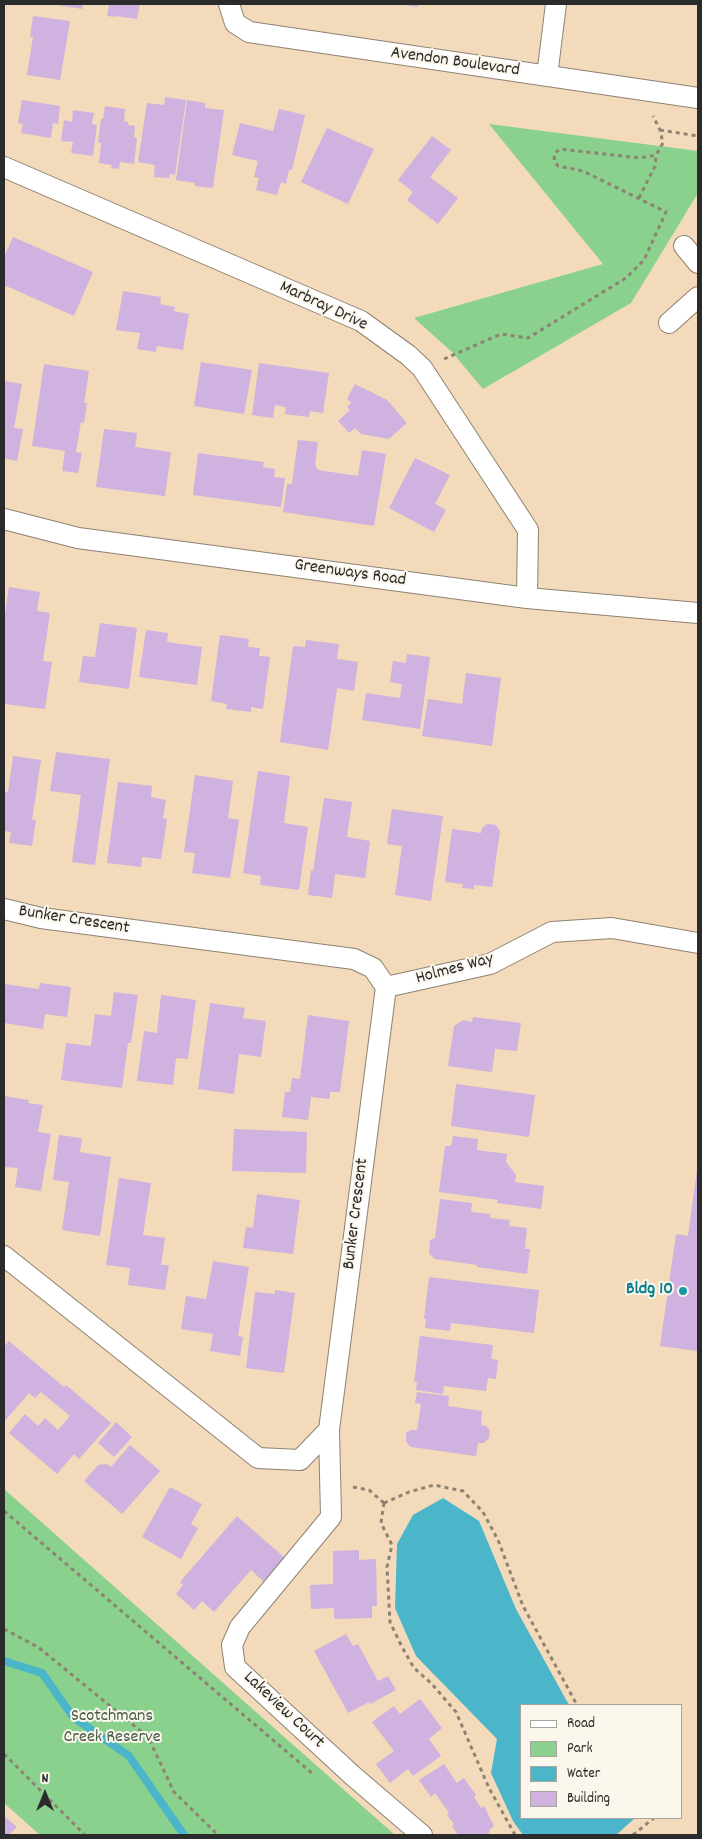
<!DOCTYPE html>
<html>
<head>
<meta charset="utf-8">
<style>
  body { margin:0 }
  #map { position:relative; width:702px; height:1839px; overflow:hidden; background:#f2dabb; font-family:Dekko,sans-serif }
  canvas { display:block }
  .frame { position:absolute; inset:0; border:5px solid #2b2b2b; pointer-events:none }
  .legend { position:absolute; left:520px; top:1704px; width:162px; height:115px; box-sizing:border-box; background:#fbf7ec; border:1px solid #a8a59f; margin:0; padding:6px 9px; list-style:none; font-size:15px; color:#2b2b2b }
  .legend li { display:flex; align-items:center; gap:10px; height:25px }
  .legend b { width:25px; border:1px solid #a8a59f }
  .north { position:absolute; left:20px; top:1769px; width:50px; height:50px; -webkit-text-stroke:4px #fbf7ec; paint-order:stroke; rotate:0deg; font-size:14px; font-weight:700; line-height:20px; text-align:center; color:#2b2b2b }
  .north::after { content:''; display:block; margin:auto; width:18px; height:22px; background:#2b2b2b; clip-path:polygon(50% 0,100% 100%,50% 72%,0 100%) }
</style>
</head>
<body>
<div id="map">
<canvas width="702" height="1839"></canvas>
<div class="frame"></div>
<ul class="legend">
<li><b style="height:6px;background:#fff"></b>Road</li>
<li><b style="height:14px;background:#89d18c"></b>Park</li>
<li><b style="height:14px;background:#4bb5c9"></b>Water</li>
<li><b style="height:14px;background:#cfb2df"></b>Building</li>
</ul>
<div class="north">N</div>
</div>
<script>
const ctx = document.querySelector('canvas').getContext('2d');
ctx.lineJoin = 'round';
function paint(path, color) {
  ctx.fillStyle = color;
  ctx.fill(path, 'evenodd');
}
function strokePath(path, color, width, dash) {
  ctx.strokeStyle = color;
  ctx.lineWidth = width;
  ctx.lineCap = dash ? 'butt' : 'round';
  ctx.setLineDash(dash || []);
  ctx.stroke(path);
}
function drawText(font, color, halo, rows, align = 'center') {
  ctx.font = font + ' Dekko,sans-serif';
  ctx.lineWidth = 4;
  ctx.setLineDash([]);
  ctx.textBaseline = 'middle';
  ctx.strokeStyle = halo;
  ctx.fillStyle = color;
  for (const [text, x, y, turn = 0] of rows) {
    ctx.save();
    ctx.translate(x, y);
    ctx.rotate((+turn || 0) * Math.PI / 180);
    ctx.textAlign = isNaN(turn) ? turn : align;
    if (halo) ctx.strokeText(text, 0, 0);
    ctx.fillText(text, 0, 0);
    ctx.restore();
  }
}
paint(new Path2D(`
  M489 124 698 151V193L631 303 483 389 452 352 414 318 603 264Z
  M4 1489 395 1835H40L4 1803Z`), '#89d18c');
paint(new Path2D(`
  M443 1498 479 1521 516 1609 569 1705H521V1818H635L616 1835H523L513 1821 491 1773 497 1739 416 1656 395 1608 397 1544 413 1515Z`), '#4bb5c9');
strokePath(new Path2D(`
  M4 1661 42 1673 73 1717 129 1756 184 1835`), '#4bb5c9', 8);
paint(new Path2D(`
  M52 4H83L82 9Z
  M109 4H140L137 19 116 16V17L107 16Z
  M398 4H418L417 7Z
  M33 16 70 21 60 80 27 75 33 37H30Z
  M165 97 186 100 175 175 170 174 169 178 154 177 155 165 138 162 147 103 164 105Z
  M22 100 60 106 58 124 53 123 51 138 21 133 23 124 18 123Z
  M187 100 205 103V108L224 110 213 188 195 186V183L176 180Z
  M105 106 125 109 124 121 128 122V125L135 126 134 137 137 138 134 164 120 162 119 169 111 168 112 165 99 163 101 143 98 142 101 119H103Z
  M279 109 305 115 292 170H289L286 184 281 182 277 195 256 190 259 178 254 177 258 161 232 155 240 123 273 131Z
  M73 110 94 113 92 124 97 125 93 156 71 153 73 142 61 141 64 120 72 122Z
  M327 128 374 149 348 204 301 182Z
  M432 136 451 150 430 177 458 198 438 224 407 200 413 192 398 180Z
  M13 237 93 272 74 316 4 285V257Z
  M123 291 161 297 160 304 175 307 174 311 189 314 183 350 157 346 156 352 137 349 140 333 116 330Z
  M201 362 252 370 244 414 194 406Z
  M259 363 329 373 323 413 310 411 309 417 285 414 286 407 275 405 273 418 252 415Z
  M44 364 89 371 84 403H87L84 423 81 422 76 452 82 453 78 473 62 471 65 451 32 446Z
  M4 381 22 384 14 428 23 429 17 461 4 458Z
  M355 384 387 400 407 423 389 439 361 434 355 428 349 433 338 421 350 410 347 407 351 403 347 399Z
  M104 429 137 433 135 447 171 452 165 496 96 487Z
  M298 440 318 442 315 465 318 470 358 476 362 450 386 454 374 526 283 512 287 484H292Z
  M198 453 264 462 263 467 275 469 274 477 285 478 281 507 193 495Z
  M415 458 450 475 435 504 446 510 434 532 389 508Z
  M9 587 40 592 37 611 50 613 43 661 52 662 45 709 4 704V621Z
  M100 623 137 628 129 689 79 682 83 656 95 657Z
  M146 630 168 633 167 642 202 647 197 685 139 677Z
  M220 635 249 639 248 647 260 648 259 656 270 657 263 709 251 707V712L226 709 227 704 211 701Z
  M306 640 339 644 337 659 358 662 354 691 337 688 328 750 280 742 293 646 305 647Z
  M407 654 430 657 420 729 362 720 366 693 400 698 402 684 390 682 393 661 406 663Z
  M466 673 501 678 492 746 422 736 428 699 462 704Z
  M56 752 110 759 95 865 72 862 81 795 50 791Z
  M13 756 41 760 32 820H36L32 846 9 843 11 832 4 831V792H8Z
  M258 771 290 776 284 823 308 827 299 890 260 885 261 876 243 873Z
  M195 775 233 781 228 818 239 820 230 878 192 873 195 853 184 852Z
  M118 782 152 786 151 797 166 800 163 818 167 819 161 859 142 857 141 867 107 863Z
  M324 798 352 802 347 837 370 841 365 878 335 874 332 898 308 895 311 870 313 871Z
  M392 809 443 816 431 901 395 895 402 846 387 844Z
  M487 824 496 825 500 831 492 887 474 885V889L462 888 463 884 445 882 452 829 481 833 482 828Z
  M40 983 71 987 67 1017 45 1014 43 1029 4 1023V984L39 989Z
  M114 992 138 995 131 1043H128L122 1088 61 1080 66 1043 91 1046 95 1014 111 1016Z
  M161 995 196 1000 188 1059 176 1058 173 1085 137 1081 144 1031 157 1033Z
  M210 1003 245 1008 243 1018 266 1021 261 1057 239 1054 234 1094 198 1089Z
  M308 1015 349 1021 340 1092H330V1099L311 1097 308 1120 282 1117 285 1092H290L292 1078 300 1079Z
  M473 1017 521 1023 517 1051 495 1049 492 1072 448 1066 454 1026 463 1020 472 1022Z
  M456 1084 535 1095 529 1137 451 1126Z
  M4 1096 29 1100 28 1103 43 1105 38 1132 51 1134 41 1191 15 1187 18 1168 6 1167 4 1171Z
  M234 1129 307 1132 306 1173 232 1171Z
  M59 1135 82 1138 80 1152 111 1157 100 1236 62 1230 69 1182 53 1180Z
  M453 1136 478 1139 477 1150 507 1154 506 1162 516 1175 515 1182 544 1186 541 1209 497 1203 498 1200 439 1192 445 1146H451Z
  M697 1170H698V1351L660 1346 676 1234 688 1236Z
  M119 1178 151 1183 143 1235 165 1238 161 1265H169L165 1290 128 1285 130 1268 106 1265Z
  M257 1194 300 1200 293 1254 243 1248 246 1227 253 1228Z
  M440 1199 472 1203 471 1212 490 1214V1218L510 1220 509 1226 527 1228 525 1249H530L527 1274 477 1267V1265L435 1259 429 1253 430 1240 435 1238Z
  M213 1261 249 1267 238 1336 243 1337 240 1356 210 1351 213 1334 181 1329 186 1296 206 1299Z
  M429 1277 539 1290 534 1333 451 1323 450 1331 425 1328 426 1319H424Z
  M275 1290 295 1293 284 1373 246 1368 255 1292 275 1294Z
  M420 1336 493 1345 491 1359 498 1360 496 1379 488 1378 486 1391 444 1386 443 1394 416 1390 417 1382H414Z
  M9 1341 64 1387 66 1385 111 1423 79 1459 74 1454 57 1474 9 1433 25 1414 38 1426 45 1418 58 1430 70 1416 41 1392 35 1398 29 1393 4 1422V1347Z
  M417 1392 449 1396 448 1406 482 1411 481 1425 486 1426 490 1430 489 1438 484 1443H478L476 1456 411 1447 406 1442V1433L411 1430H417L421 1404 415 1403Z
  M116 1422 132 1437 114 1457 98 1443Z
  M130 1445 160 1471 122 1514 84 1481 98 1465 107 1464 111 1467Z
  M170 1487 202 1504 191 1524 198 1528 181 1559 142 1537Z
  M237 1516 285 1558 264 1582 251 1570 214 1612 202 1601 194 1610 176 1594 183 1585 180 1582Z
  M359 1550V1560L376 1559 377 1606H372V1618L334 1619V1608L311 1609 310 1585 333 1584V1551Z
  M346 1634 353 1646 358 1644 378 1681 388 1676 396 1690 370 1704 369 1702 348 1713 314 1651Z
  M420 1699 442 1728 429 1739 441 1756 413 1776 408 1769 390 1783 376 1764 394 1751 372 1722 394 1706 400 1714Z
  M444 1764 457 1783 464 1778 476 1795 474 1797 481 1808 484 1806 494 1826 489 1830 490 1832 486 1835H458L452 1826 454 1824 447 1815 449 1813 435 1793 431 1797 419 1780Z
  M4 1816 17 1827 9 1835H4Z`), '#cfb2df');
const street = new Path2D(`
  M229 4 235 23 249 32 698 98
  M547 76 556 4
  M4 167 361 321 408 355 422 368 528 530 527 598
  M684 246 698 263
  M669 323 698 297
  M4 519 78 538 527 598 698 613
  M4 909 41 918 354 959 373 968 386 987 329 1430 300 1460 258 1458 4 1256
  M386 987 490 964 552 932 612 928 698 943
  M329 1430 331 1517 240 1627 232 1645 235 1667 352 1775 422 1835`);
strokePath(street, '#8e8273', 22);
strokePath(new Path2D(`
  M660 130 698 136
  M639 198 655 166 656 155
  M444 359 501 334 528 338 626 278 644 260 666 212 583 171 558 166 554 160 555 153 560 149 640 158 656 155 663 143 660 130 653 116
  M353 1487 369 1490 384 1503
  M384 1503 381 1523 392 1545 387 1567 390 1622 402 1647 414 1668 431 1683 456 1712 489 1788 515 1835
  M384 1503 409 1492 434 1485 463 1491 483 1512 498 1540 523 1606 577 1705
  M4 1511 314 1775
  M4 1629 38 1647 148 1737 174 1792 218 1835
  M4 1754 85 1835
  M633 1835 654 1818`), '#8e8273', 3, [4, 4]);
strokePath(street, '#fff', 20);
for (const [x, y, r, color] of [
  [683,1291,5,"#0f9aa8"]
]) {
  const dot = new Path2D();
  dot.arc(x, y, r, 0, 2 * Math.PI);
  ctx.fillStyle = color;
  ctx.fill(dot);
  strokePath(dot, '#fbf7ec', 2);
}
drawText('18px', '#2b2b2b', '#fbf7ec', [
  ["Avendon Boulevard",455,63,8],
  ["Marbray Drive",323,307,25],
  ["Greenways Road",350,574,8],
  ["Bunker Crescent",74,921,9],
  ["Holmes Way",455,970,-15],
  ["Bunker Crescent",357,1214,-83],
  ["Lakeview Court",283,1711,43]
]);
drawText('bold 18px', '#0d838f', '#fbf7ec', [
  ["Bldg 10",673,1291]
], 'right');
drawText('18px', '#475d48', '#fbf7ec', [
  ["Scotchmans",112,1718],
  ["Creek Reserve",112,1739]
]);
</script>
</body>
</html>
